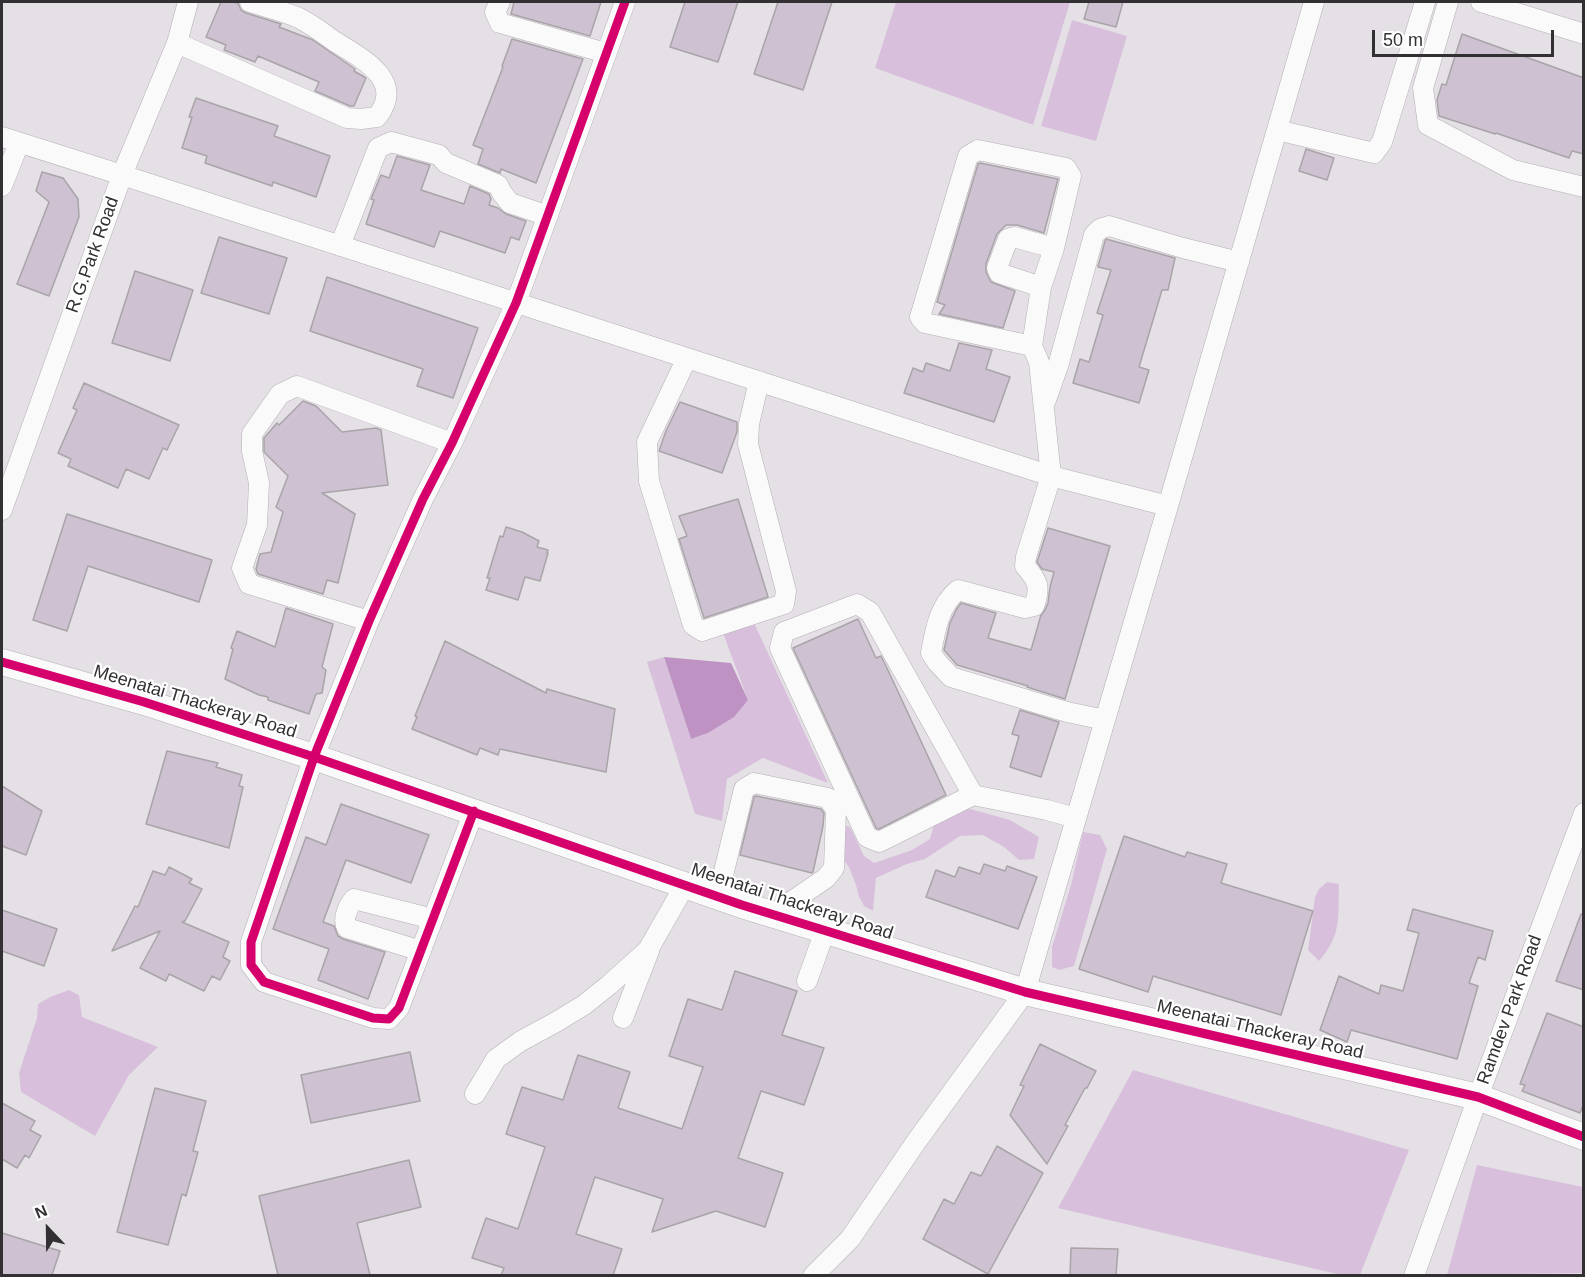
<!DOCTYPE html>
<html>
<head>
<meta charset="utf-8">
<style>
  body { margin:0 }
  #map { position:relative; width:1585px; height:1277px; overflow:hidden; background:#e5e0e6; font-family:Arial,sans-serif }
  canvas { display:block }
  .frame { position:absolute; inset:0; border:3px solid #333034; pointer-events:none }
  .north { position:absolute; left:18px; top:1199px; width:60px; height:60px; -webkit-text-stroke:4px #fff; paint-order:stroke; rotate:338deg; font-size:16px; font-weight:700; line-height:24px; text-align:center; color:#333034 }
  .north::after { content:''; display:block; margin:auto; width:21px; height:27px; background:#333034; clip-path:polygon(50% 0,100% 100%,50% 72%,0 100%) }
  .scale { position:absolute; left:1372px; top:30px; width:182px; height:27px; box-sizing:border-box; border:3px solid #333034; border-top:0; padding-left:8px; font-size:18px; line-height:21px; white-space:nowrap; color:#333034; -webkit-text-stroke:4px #fff; paint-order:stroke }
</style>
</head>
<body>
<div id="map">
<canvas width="1585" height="1277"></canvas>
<div class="frame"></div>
<div class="north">N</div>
<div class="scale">50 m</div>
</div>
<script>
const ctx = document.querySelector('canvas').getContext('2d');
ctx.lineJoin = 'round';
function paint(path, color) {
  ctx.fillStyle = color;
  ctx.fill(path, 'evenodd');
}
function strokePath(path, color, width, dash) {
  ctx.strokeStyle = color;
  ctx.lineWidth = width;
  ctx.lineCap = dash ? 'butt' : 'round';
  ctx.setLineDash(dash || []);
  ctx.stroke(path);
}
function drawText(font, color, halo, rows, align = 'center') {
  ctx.font = font + ' Arial,sans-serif';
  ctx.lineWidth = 4.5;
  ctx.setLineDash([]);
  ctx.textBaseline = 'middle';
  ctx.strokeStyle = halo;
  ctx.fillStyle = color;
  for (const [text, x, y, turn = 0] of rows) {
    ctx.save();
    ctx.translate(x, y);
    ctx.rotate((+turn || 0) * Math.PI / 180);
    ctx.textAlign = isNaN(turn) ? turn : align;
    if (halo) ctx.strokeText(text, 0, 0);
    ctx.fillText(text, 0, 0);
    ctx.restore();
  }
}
paint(new Path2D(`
  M896 2H1070L1033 125 875 68Z
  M1072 20 1127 36 1096 141 1041 126Z
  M755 625 828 783 763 758 727 779 722 821 695 814 647 662 664 657 691 739 708 733 748 700 723 633Z
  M956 805 1010 820 1039 837 1034 859 1019 860 1004 847 983 835 960 836 925 859 907 864 876 878 873 911 864 906 859 897 856 885 849 867 835 849 840 824 850 827 864 856 874 863 912 850 930 839 935 821Z
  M1083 832 1100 835 1107 849 1074 966 1059 970 1052 967V947L1071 885Z
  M1327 882 1339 884C1338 917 1342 935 1319 961L1308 950 1315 897 1319 889Z
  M69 990 79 995 82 1017 158 1047 129 1075 95 1136 21 1092 19 1073 37 1018 38 1004 50 997Z
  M1133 1070 1409 1150 1360 1275H1341L1058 1208Z
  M1477 1165 1583 1187V1273L1447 1275Z`), '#d8c0dc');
paint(new Path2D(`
  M664 657 731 663 748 700 734 717 708 733 691 739Z`), '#be93c3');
const building = new Path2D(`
  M221 2H232L238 3 241 10 246 13 281 24 279 27 313 40 355 69 354 71 366 78 354 106H350L315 91 319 82 258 56 255 62 224 50 226 45 206 37Z
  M514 2H601L590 36 511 14Z
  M685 2H738L718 62 670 47Z
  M778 2H832L803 90 754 74Z
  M1089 2H1123L1116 27 1084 19Z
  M1462 34 1584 78V154L1572 151 1569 158 1496 133 1495 134 1439 116 1437 100 1442 84 1446 85Z
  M512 39 583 59 536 183 501 169 500 173 478 164 483 149 473 145 503 67 502 66Z
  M196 98 278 126 274 136 330 156 316 197 273 182 272 186 205 163 207 156 182 148 192 117H189Z
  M1306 149 1334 158 1327 180 1299 171Z
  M397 156 430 165 421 190 464 204 470 186 489 194 491 199 489 205 498 208 506 214 526 221 519 240 511 237 505 253 440 231 434 247 366 224 374 200 371 199 381 175 389 178Z
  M980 163 1058 179 1044 233 1017 225H1006L997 234 986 264V272L991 282 1015 291 1003 328 939 314 945 305 937 302 978 164Z
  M42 172 63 178 78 199 79 217 49 296 17 284 49 202 36 191Z
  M219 237 287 258 269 314 201 293Z
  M1106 239 1175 258 1168 290H1162L1139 367 1149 370 1139 403 1073 383 1080 359 1089 362 1103 315 1097 313 1111 270 1098 267 1105 241Z
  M135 271 193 290 170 361 112 343Z
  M327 277 478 328 453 398 417 386 423 369 310 331Z
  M959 343 992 350 986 369 1010 377 994 422 904 393 913 368 923 372 926 363 950 371Z
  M84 383 179 425 167 450 163 448 149 479 126 469 118 488 68 466 71 459 58 453 77 410 73 408Z
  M303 401 316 406 342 432 376 428 381 430 388 485 322 493 355 514 338 583 327 580 323 594 258 574 256 569 260 554 271 552 283 512 276 507 288 476 264 452V438L277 423 279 425Z
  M680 402 737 422V432L722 473 659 451 666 431Z
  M738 499 768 597 704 618 679 539 687 536 679 516Z
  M67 514 212 560 199 602 88 566 67 631 33 620Z
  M506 527 522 532 539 541 537 547 548 550 547 553H548L540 581 525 577 518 600 486 590 490 578H487L500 536 503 537Z
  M1048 528 1110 546 1065 699 1027 687 1028 686 957 665 944 650 950 623 956 610 961 603 996 613 988 638 1031 650 1041 615 1045 610 1048 603 1050 587 1054 572 1042 569 1037 562Z
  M286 608 333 624 322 667 326 670 322 693 316 694 309 714 268 700V697L259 695 225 679 233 649 231 648 237 631 275 647Z
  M858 619 876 658 881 656 886 666 946 795 879 829 876 828 793 648Z
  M445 641 546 693 547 689 615 709 606 772 500 749 498 755 480 748 477 755 412 729 417 717 415 716Z
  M1020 710 1059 722 1041 777 1010 767 1019 736 1012 734Z
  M167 751 218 763 216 767 242 775 239 786 243 787 229 848 146 824Z
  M2 786 42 811 26 855 2 846Z
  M756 796 821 809 824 813 823 826 813 872 812 873 740 855 754 797Z
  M341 804 429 835 411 883 346 860 323 922 334 926 338 936 343 939 385 952 368 999 318 980 329 949 273 929 306 837 326 845Z
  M1124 836 1185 857 1187 852 1227 864 1221 883 1313 911 1281 1015 1153 976 1148 992 1079 969Z
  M984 864 1005 871 1007 866 1037 877 1018 929 926 897 936 870 955 877 959 867 980 874Z
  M169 867 192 879 189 883 202 889 185 921 182 922 229 942 223 957 230 961 220 980 212 976 204 991 169 974 166 981 140 968 160 931 112 951 135 906 138 907 153 871 165 875Z
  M1413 909 1493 931 1485 960 1478 957 1469 983 1478 986 1457 1059 1351 1030 1347 1042 1320 1030 1339 976 1379 994 1381 985 1403 991 1419 933 1407 930Z
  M2 910 57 929 44 966 2 951Z
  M1581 914 1584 915V990L1556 981Z
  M735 971 797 991 782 1035 824 1048 804 1105 761 1091 738 1158 783 1173 765 1227 716 1211 652 1232 663 1199 595 1177 576 1234 622 1249 613 1275H501L504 1268 472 1258 486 1218 518 1229 545 1147 506 1134 522 1087 563 1100 578 1055 630 1072 618 1108 682 1129 703 1067 669 1056 688 999 722 1010Z
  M1547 1013 1584 1027V1103L1580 1113 1522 1091 1525 1085 1520 1084Z
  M1040 1044 1096 1071 1087 1088H1085L1065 1125 1068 1126 1047 1164 1010 1115 1024 1086 1020 1085Z
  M410 1052 420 1101 311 1123 301 1075Z
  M155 1088 206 1101 193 1151 198 1152 186 1196 182 1194 168 1245 117 1232Z
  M2 1103 35 1121 30 1130 41 1136 29 1158 25 1155 17 1168 2 1159Z
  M997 1146 1043 1173 988 1274 923 1239 944 1199 954 1204 971 1172 981 1176Z
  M409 1160 421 1207 357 1223 370 1275H278L259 1196Z
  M2 1233 60 1251 52 1275H2Z
  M1071 1248 1118 1249 1116 1275H1070Z`);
paint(building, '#cec1d1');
strokePath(building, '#a8a4a8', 1.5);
const minor = new Path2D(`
  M500 2 495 12 500 23 606 53
  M1448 2 1423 88 1428 125 1513 170 1584 187
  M1481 2 1584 34
  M177 43 347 118 361 119 377 117C406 80 361 58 334 41 323 33 311 24 299 18 283 11 266 7 250 2
  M1277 130 1374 153 1382 142 1425 2
  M2 137 122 175 1051 476 1168 506
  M2 186 19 143
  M340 246 378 148 391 142 439 155 446 163 498 185 502 193 510 203 548 216
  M1041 287 999 273 997 268 1008 239 1014 237 1054 248
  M1032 346 925 323 920 317 968 156 978 150 1066 168 1071 176 1054 248 1041 287 1032 346 1039 362 1051 476 1026 557 1025 566C1038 581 1041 587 1034 606L1025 608 958 590C939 605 935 631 931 653L937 662 951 677 1067 712 1105 720
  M687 358 647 442 649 481 693 625 702 631 784 604 786 591 748 444 749 424 759 381
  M1046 400 1058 366 1094 235 1100 229 1109 226 1183 248 1239 262
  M2 510 122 175 177 43 188 2
  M369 621 249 584 242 568 257 525 259 483 252 451V434L280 394 297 386 452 443
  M973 795 870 612 857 604 784 632 780 648 867 837 879 842 973 795 1047 810 1076 818
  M474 811 399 1008 389 1019 373 1018 264 982 251 965V942L314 757 369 621 423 499 452 443 516 303 625 2
  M718 896 744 789 754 783 828 798 836 810 834 868 826 878 772 915
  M421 951 347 928C342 919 348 906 354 899L433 919
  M807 981 825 931
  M623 1018 649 951
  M475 1094 496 1059 521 1041 556 1022 584 1005 609 985 648 950 685 885
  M813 1276 850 1239 916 1142 1025 992 1168 506 1314 2
  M1414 1276 1478 1097 1584 813`);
const tertiary = new Path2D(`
  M2 662 144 702 314 757 742 905 1025 992 1478 1097 1584 1137`);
strokePath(minor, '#b3afb3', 21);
strokePath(tertiary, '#b3afb3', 27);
strokePath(minor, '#fbfafb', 20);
strokePath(tertiary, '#fbfafb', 26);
strokePath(new Path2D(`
  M2 662 144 702 314 757 742 905 1025 992 1478 1097 1584 1137
  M474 811 399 1008 389 1019 373 1018 264 982 251 965V942L314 757 369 621 423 499 452 443 516 303 625 2`), '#d6006c', 9);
drawText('18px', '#333034', '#fff', [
  ["R.G.Park Road",93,255,-70],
  ["Meenatai Thackeray Road",195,702,17],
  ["Meenatai Thackeray Road",792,902,18],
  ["Ramdev Park Road",1510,1010,-70],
  ["Meenatai Thackeray Road",1260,1030,13]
]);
</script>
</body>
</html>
